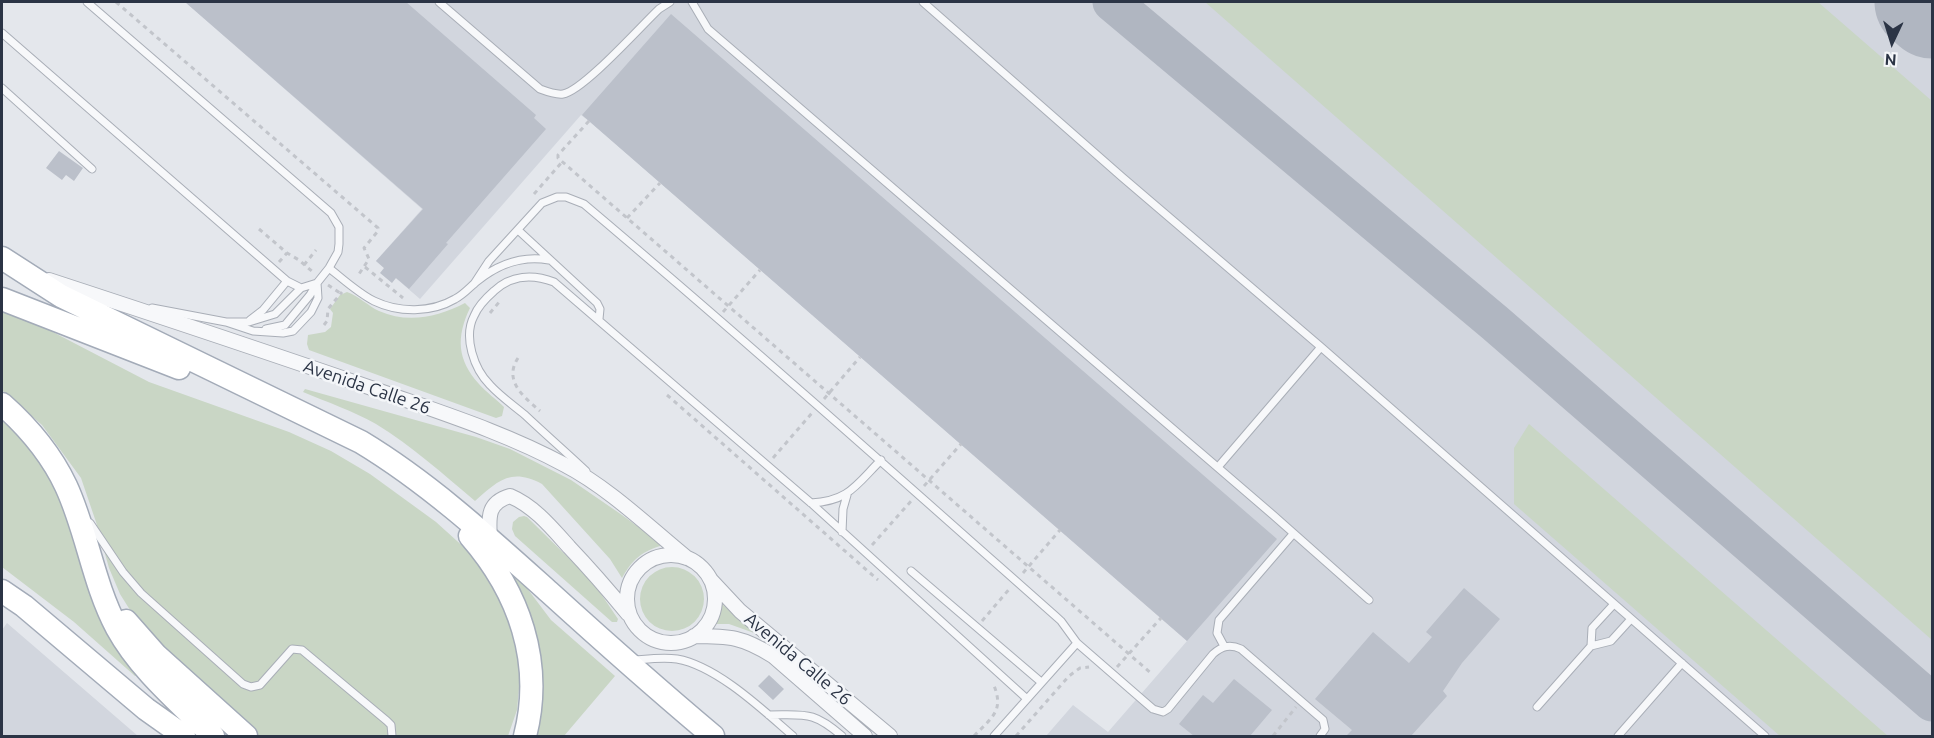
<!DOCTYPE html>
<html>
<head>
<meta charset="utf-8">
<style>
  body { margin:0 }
  #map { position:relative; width:1934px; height:738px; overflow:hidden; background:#e4e7ec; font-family:Ubuntu,sans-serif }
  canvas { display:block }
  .frame { position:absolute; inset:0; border:3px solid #2b3445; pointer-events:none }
  .north { position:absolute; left:1862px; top:12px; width:60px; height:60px; -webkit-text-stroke:4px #f4f6f9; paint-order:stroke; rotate:184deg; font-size:16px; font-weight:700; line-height:24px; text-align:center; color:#2b3445 }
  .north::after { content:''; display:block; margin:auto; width:21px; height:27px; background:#2b3445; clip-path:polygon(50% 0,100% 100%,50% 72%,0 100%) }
</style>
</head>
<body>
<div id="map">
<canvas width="1934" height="738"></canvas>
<div class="frame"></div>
<div class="north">N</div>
</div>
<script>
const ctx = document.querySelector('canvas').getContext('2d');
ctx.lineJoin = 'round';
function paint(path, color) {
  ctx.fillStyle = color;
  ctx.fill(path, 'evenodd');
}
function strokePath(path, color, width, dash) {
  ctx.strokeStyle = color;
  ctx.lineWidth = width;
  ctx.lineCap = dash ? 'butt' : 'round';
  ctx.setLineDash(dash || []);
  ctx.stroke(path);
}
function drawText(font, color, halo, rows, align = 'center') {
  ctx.font = font + ' Ubuntu,sans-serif';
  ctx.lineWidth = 5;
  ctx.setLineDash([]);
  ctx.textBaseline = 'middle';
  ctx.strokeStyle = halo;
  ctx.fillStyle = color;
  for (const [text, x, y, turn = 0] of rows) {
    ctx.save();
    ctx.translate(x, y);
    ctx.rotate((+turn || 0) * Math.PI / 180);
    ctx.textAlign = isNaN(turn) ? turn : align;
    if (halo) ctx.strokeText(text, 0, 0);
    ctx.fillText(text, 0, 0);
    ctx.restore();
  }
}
paint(new Path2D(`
  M185 2H1932V736H1046L1073 705 1108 732 1187 641 589 121 581 115 420 299 376 261 422 209Z
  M7 623 138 736H2V630Z`), '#d2d6de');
paint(new Path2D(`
  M1205 2H1818L1932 101V640Z
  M347 292C359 296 368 306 379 311 408 324 438 317 465 303L470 308C456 337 457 360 479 384 487 393 496 399 504 407L502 416 496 418 309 350 307 344 308 335 325 332 331 327 333 313 330 309 340 295Z
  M2 308 49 330 149 382 289 432 331 451 370 474 436 522 467 550 496 586 520 654V678L517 710 508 736H258L145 634 120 594 109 568 96 522 81 478 42 425 2 390Z
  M305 389 476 437 510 449 571 480 622 515 663 545C642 551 632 560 622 578L610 559 542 484C511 468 499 480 475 501 443 474 412 446 376 424 353 411 327 402 303 392Z
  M2 419 26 441 47 466 137 675 135 676 74 622 2 567Z
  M1529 424 1888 736H1780L1514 504V448Z
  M524 516 527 517 593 582 618 619 617 622H612L515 536 512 529 513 522 519 517Z
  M491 544 505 559 551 620 615 676 564 736H536L542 708 541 680Z
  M640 599a32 32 0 1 1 64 0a32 32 0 1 1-64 0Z
  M722 604 757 634 729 624H715Z`), '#c9d6c5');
strokePath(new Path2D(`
  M1112 2 1495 323 1932 702`), '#b0b6c1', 39);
strokePath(new Path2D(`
  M1924 2 1932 9`), '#b0b6c1', 99);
paint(new Path2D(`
  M185 2H406L536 115 534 118 546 129 446 243 448 244 409 289 396 278 392 283 380 273 384 268 376 261 423 209Z
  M671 14 1277 539 1187 641 582 115Z
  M59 151 83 168 74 181 66 175 62 180 46 168Z
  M1464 588 1500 619 1462 663 1443 691 1447 696 1411 736H1346L1352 730 1315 699 1373 632 1409 663 1432 637 1426 632Z
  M769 675 784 689 773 700 758 686Z
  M1234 679 1272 710 1250 736H1194L1179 724 1203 695 1213 703Z`), '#bbc0ca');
const lane = new Path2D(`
  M87 2 331 213 339 227V244L338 252 329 268 317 283 301 288 275 314 249 322H226
  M439 2 540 89C548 92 556 95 563 94 583 91 641 26 659 9L670 2
  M692 2 708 29 1273 515 1369 600
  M923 2 1122 177 1321 347 1765 736
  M2 33 287 281 301 288
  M2 88 92 169
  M518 230 597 303 600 309 599 319
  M329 268C343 279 358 293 374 301 399 313 431 313 455 299 463 295 469 288 476 282 498 264 521 255 549 260
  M474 284 489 261 542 203 557 197H566L584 204C745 340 903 481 1061 621L1077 643 1153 709 1163 712 1168 709 1213 654C1222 646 1230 644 1241 649L1323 720 1325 729 1320 736
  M152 308 226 322 253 331 283 333 293 331 311 312 318 298 317 283
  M250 320 263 310 287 281
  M266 329 285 325 310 295 317 283
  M1218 467 1321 347
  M586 471C566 452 545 434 525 415 513 405 500 396 490 385 474 369 463 337 474 316 478 306 486 298 494 291 511 275 533 274 554 282L811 503 1026 698
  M811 503C849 501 856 485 881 460
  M90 523 123 572 141 593 243 684 251 687 260 685 292 649 302 650 387 721 391 725 392 736
  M842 532 843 509 847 495
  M911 571 1041 682
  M1224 646 1217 633 1219 620 1293 534
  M1591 646 1592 628 1614 604
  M635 660C648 659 663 657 677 659 717 666 763 710 793 736
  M1537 707 1591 646 1611 641 1631 619
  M769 715C806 715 813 711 842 736
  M994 736 1077 643
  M1618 736 1682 663`);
const street = new Path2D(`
  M49 280C159 316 270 353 380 391 442 413 506 433 565 465 609 488 649 527 687 558
  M490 539C489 519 486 503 510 496 534 506 552 528 569 547 590 569 609 591 628 614
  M627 599a44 44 0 1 1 88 0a44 44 0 1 1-88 0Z
  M711 580 740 611 890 736
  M694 636C730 636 743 637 773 656L865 736`);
const primary = new Path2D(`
  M2 258 61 296 361 442C429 483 490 539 549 592 603 641 657 689 713 736
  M2 299 179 368
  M2 404C28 427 51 454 66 486 87 531 93 583 117 628 140 670 180 703 213 736
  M470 536C519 592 544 662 525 736
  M2 591 24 606 146 709 184 736
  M126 621 156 655 246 736`);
strokePath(lane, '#a9aeb7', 9);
strokePath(street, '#a9aeb7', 16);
strokePath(primary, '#a3abb8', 25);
strokePath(new Path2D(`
  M116 2 378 228V231L364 248 369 259 357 277
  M589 121 558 155V158L1152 674
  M534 194 562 162
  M627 218 660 183
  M259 229 287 253 299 260 314 273
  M279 262 287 253
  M304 265 316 250
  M365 267 403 298
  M328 285 340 293
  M723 312 760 270
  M490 313 500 301
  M324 325 327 321 328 309 342 292
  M518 358C503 381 524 397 540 411
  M667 395 878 580
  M824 399 860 357
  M773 458 812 413
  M924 486 961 444
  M872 545 912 500
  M1023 573 1060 530
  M982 621 1011 587
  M1117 667 1161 618
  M974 736C992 717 1005 711 993 683
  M1016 736 1069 676 1080 668 1089 667
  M1273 736 1296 707`), '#c2c5cb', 3, [4.5, 4.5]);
strokePath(lane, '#f7f8fa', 7);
strokePath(street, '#f7f8fa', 14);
strokePath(primary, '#fff', 22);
drawText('18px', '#2b3445', '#f4f6f9', [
  ["Avenida Calle 26",367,387,19],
  ["Avenida Calle 26",798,659,40]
]);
</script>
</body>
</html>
